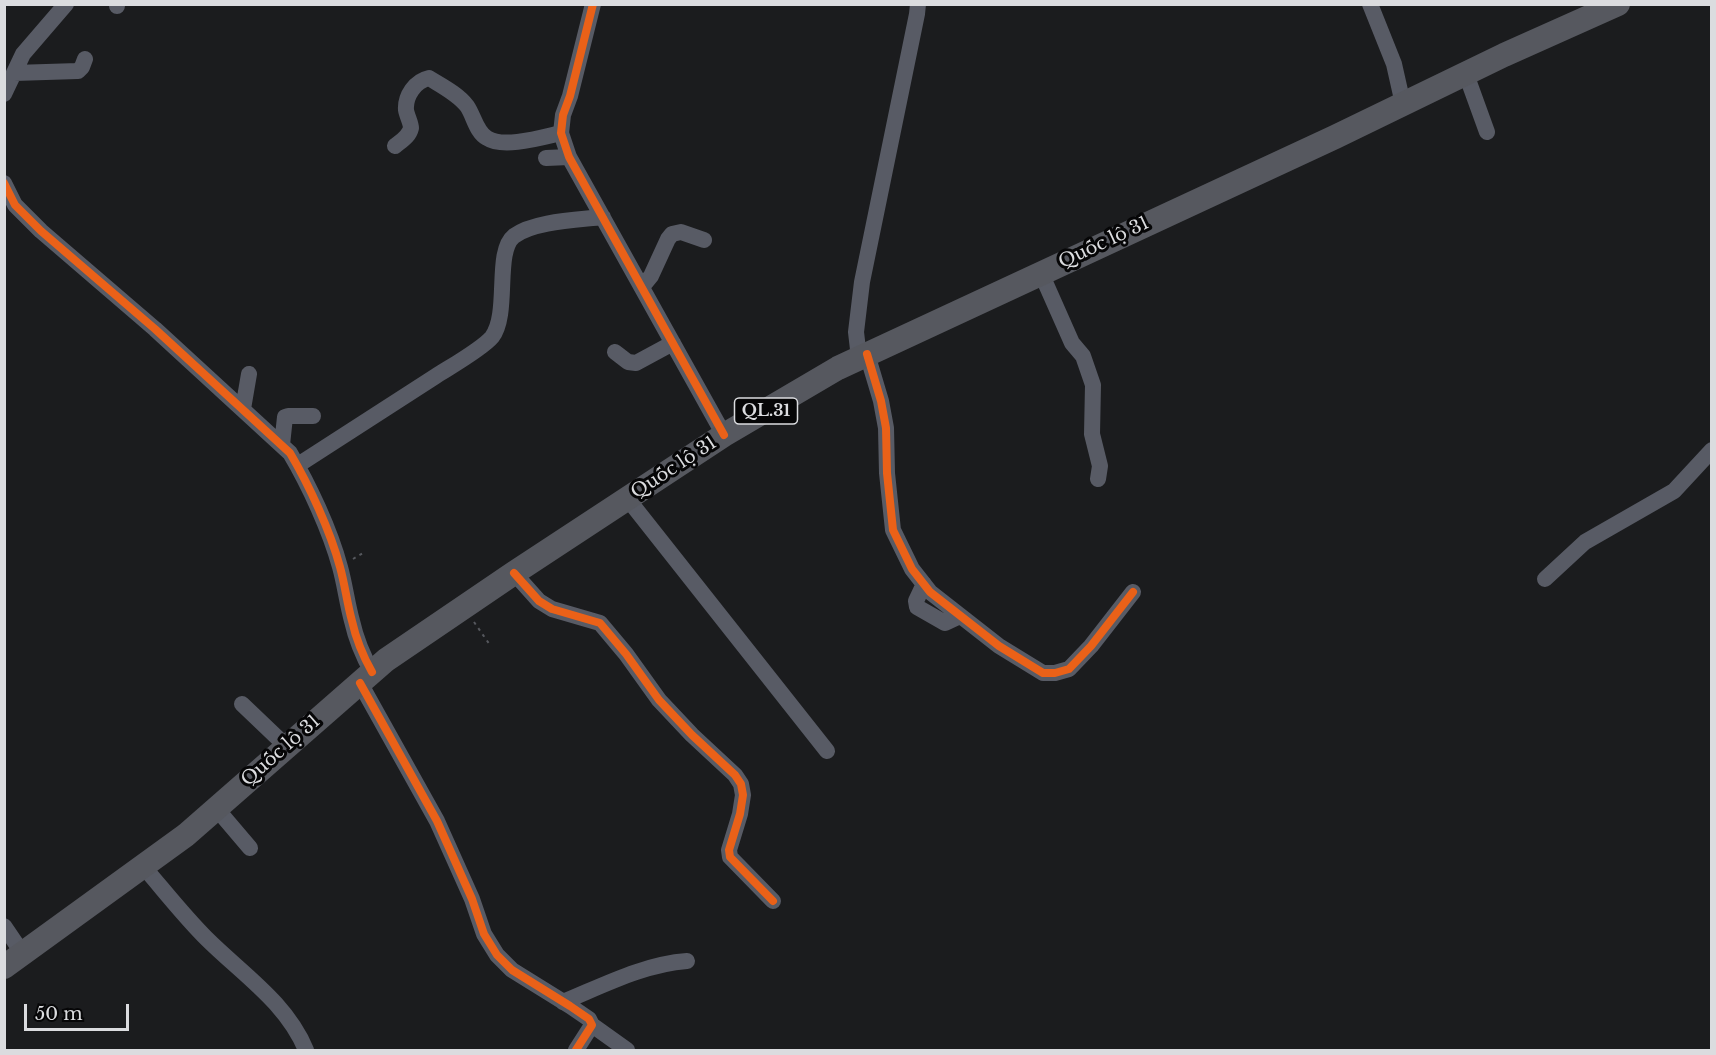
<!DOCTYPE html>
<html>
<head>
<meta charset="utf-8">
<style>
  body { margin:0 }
  #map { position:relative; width:1716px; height:1055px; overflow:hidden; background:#1b1c1e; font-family:"Libre Baskerville",serif }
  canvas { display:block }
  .frame { position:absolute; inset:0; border:6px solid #dbdcdf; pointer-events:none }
  .scale { position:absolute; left:24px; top:1004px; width:105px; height:27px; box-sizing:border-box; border:3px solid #dbdcdf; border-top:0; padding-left:8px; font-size:18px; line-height:21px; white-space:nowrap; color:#dbdcdf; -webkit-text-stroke:4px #060607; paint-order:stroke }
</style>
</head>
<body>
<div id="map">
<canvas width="1716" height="1055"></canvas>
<div class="frame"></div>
<div class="scale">50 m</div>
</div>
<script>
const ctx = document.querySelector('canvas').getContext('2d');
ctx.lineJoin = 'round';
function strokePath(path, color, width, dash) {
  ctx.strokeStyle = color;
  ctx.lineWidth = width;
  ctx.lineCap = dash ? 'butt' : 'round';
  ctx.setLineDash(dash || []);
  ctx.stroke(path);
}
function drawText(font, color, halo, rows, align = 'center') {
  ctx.font = font + ' "Libre Baskerville",serif';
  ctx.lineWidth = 6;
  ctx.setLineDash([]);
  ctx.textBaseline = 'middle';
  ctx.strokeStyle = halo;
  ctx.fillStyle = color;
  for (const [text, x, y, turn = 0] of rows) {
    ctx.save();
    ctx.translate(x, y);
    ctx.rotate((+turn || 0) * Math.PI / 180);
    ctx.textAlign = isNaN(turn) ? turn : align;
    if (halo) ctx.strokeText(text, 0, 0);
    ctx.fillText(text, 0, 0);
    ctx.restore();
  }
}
strokePath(new Path2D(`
  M353 559 363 553
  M474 622 490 645`), '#56585e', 2, [3, 4.5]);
strokePath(new Path2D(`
  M117 4V6
  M593 4 570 96 563 115 561 133 569 157 724 435
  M1370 4 1394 64 1403 104
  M14 73 78 71 82 67 85 59
  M1466 74 1487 132
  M4 94 23 54 66 4
  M395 146C401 141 409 137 411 128 411 123 407 116 406 110 405 96 415 81 429 78 442 86 458 94 467 106 474 116 476 132 487 138 503 149 543 137 561 133
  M546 158 569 157
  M4 183 15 205 41 231 155 329 290 453C309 485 330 530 340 567 345 585 347 603 352 621 356 639 363 656 372 672
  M1041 273 1072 343 1083 356 1093 385 1092 434 1100 466 1098 479
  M642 287 651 276 668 239 672 234 681 232 704 240
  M615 352 628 362 636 363 673 343
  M867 354 881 401 886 428 887 473 893 530 912 569 930 592 999 646 1043 673H1055L1069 669 1091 646 1133 592
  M859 358 856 332 862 282 917 14 918 4
  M243 409 249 374
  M282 445 285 417 288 416H313
  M298 465C344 435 390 406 436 376 450 367 482 349 492 337 510 313 494 252 514 236 534 221 578 220 603 217
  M627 498 827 751
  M514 573 539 601 552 609 600 623 626 654 659 700 692 735 735 775 741 784 743 795 740 814 729 850 730 857 773 901
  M1545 579 1585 542 1674 491 1712 450
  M924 584 916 601 917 607 945 623 960 616
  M360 683 437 821 472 899 484 934 497 955 512 970 570 1006 589 1019 592 1025 576 1050
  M242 704 286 746
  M216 808 250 848
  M142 865C163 889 183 915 206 938 242 974 286 1002 306 1050
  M4 926 23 954
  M563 1002C602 986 644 964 687 961
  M592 1025 627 1050`), '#585b65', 16);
strokePath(new Path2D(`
  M4 967 186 835 386 660 514 573 724 435 838 368 1335 137 1504 55 1618 4`), '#56585f', 24);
strokePath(new Path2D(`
  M593 4 570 96 563 115 561 133 569 157 724 435
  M4 183 15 205 41 231 155 329 290 453C309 485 330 530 340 567 345 585 347 603 352 621 356 639 363 656 372 672
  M867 354 881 401 886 428 887 473 893 530 912 569 930 592 999 646 1043 673H1055L1069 669 1091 646 1133 592
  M514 573 539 601 552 609 600 623 626 654 659 700 692 735 735 775 741 784 743 795 740 814 729 850 730 857 773 901
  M360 683 437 821 472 899 484 934 497 955 512 970 570 1006 589 1019 592 1025 576 1050`), '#ea6118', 8);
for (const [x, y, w] of [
  [766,411,63]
]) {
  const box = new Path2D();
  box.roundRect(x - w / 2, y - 13, w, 26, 4.5);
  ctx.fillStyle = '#060607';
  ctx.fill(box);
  strokePath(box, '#dbdcdf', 1.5);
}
drawText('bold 16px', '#dbdcdf', null, [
  ["QL.31",766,411]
]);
drawText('18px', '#dbdcdf', '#060607', [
  ["Quốc lộ 31",1104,243,-25],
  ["Quốc lộ 31",674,468,-33],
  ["Quốc lộ 31",281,751,-41]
]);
</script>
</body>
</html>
